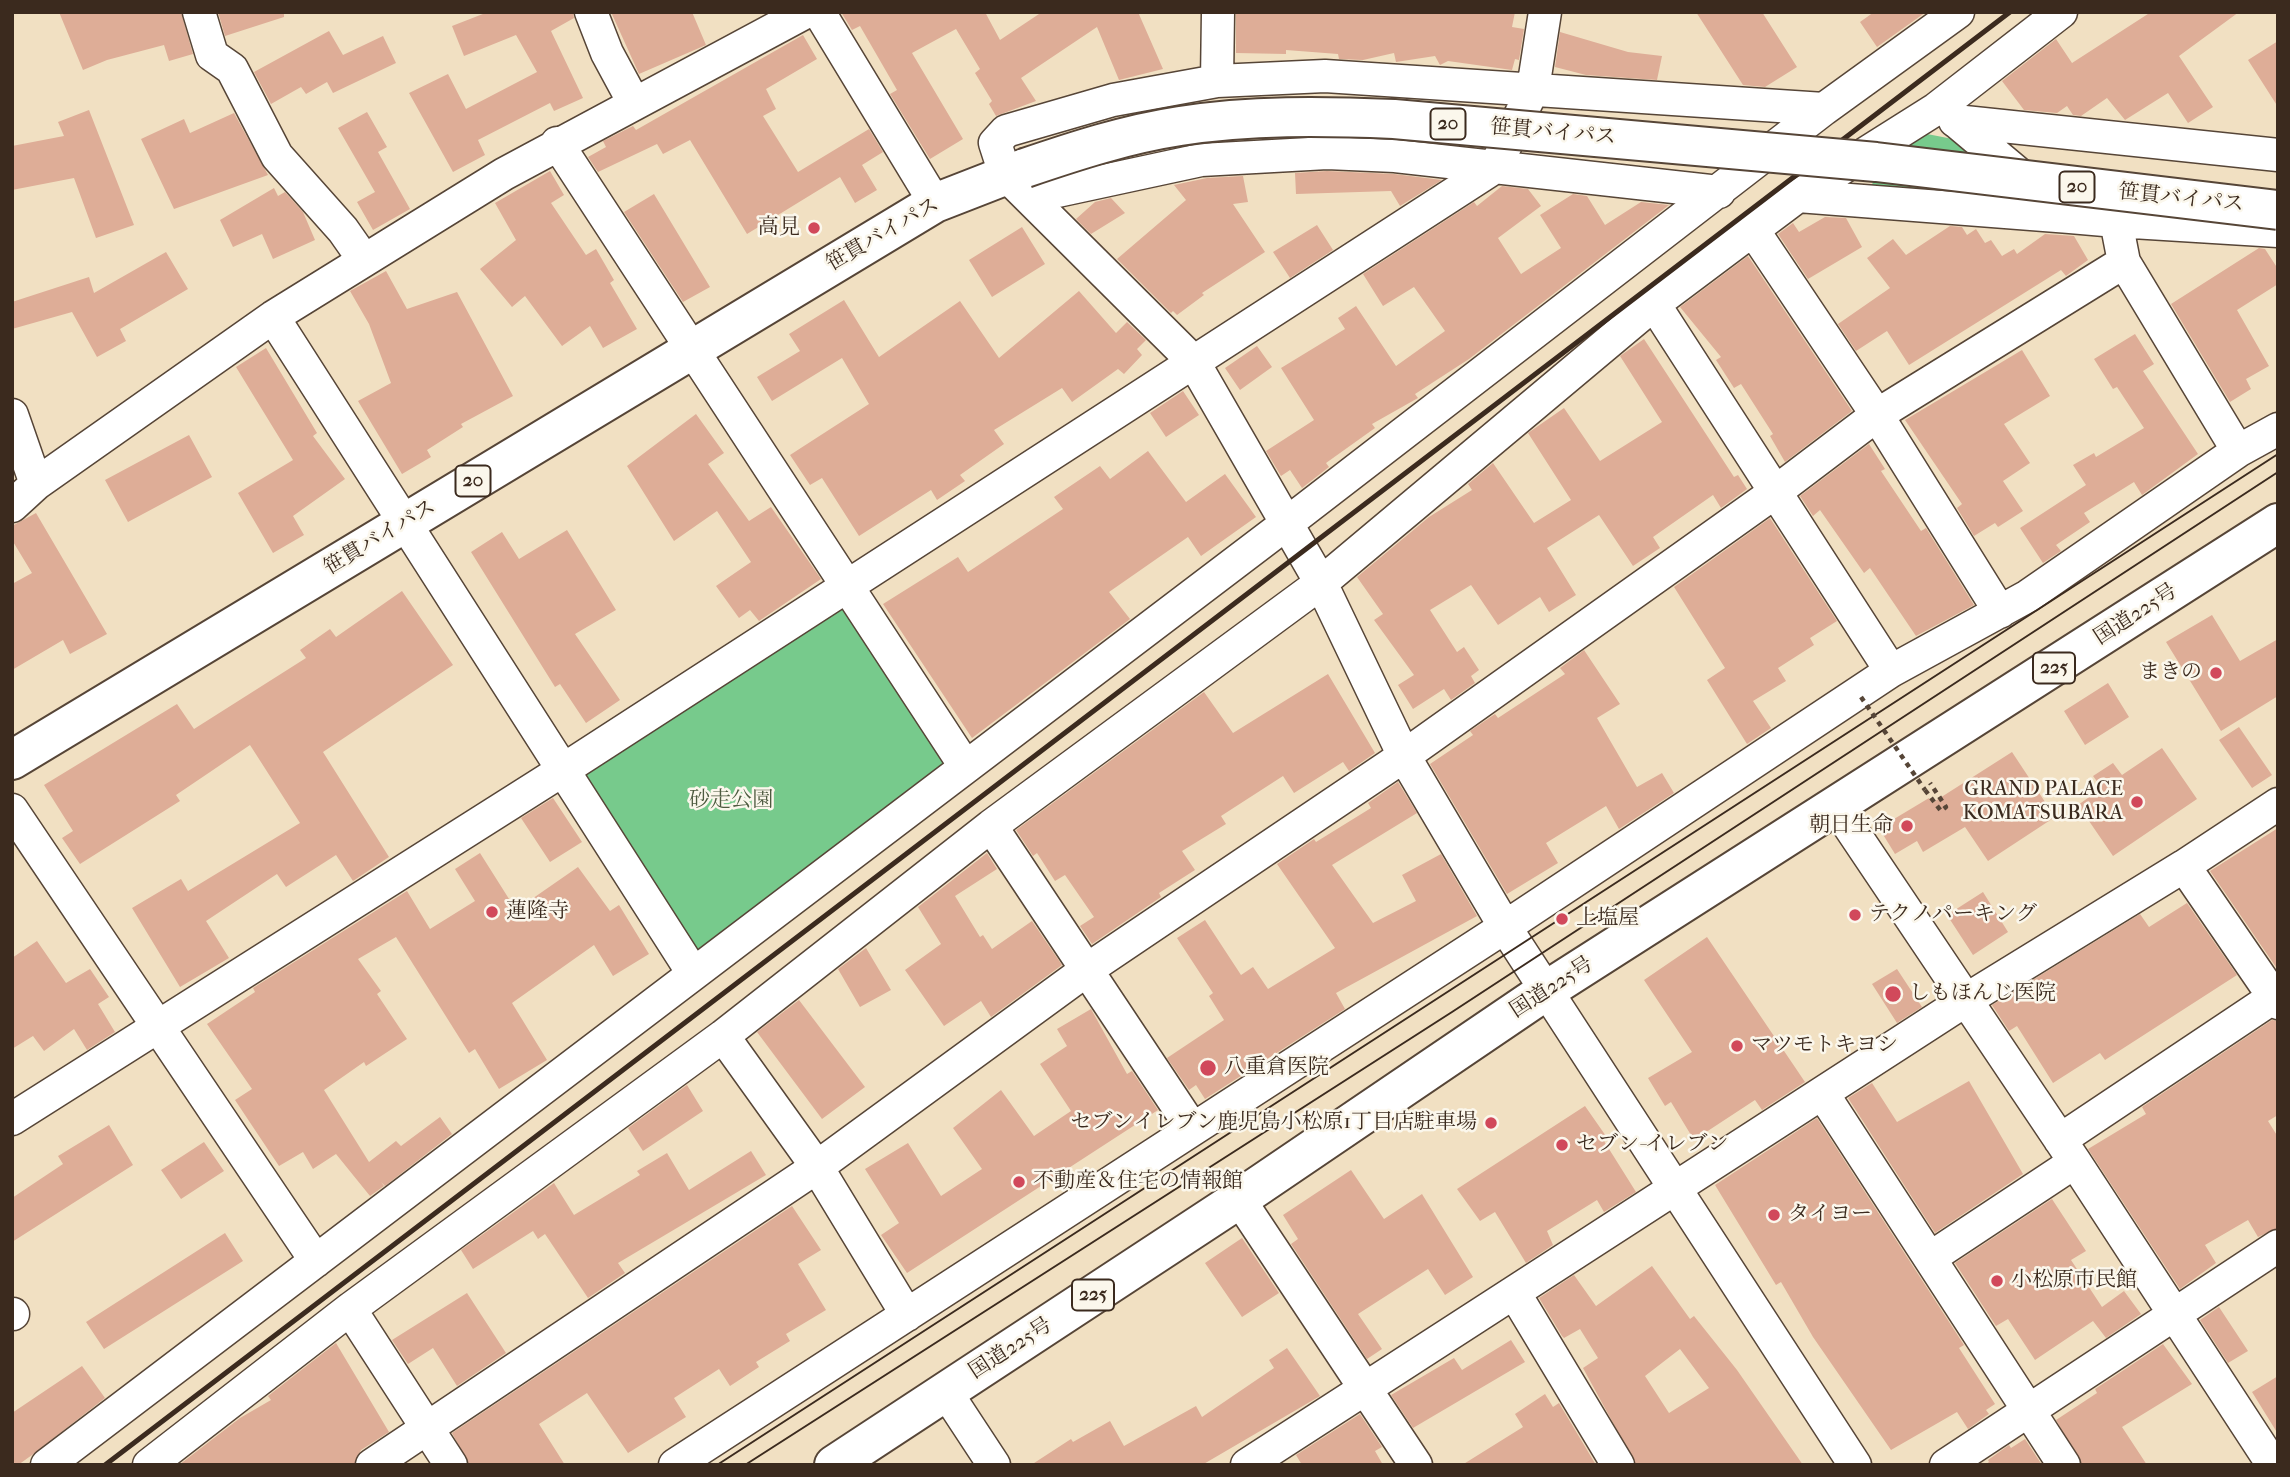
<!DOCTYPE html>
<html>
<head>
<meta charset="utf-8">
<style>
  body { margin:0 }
  #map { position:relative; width:2290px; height:1477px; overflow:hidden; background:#f1e0c2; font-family:"IM FELL French Canon",serif }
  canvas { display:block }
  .frame { position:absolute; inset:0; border:14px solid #3b2a1e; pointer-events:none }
</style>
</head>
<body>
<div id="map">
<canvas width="2290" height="1477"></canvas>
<div class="frame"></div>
</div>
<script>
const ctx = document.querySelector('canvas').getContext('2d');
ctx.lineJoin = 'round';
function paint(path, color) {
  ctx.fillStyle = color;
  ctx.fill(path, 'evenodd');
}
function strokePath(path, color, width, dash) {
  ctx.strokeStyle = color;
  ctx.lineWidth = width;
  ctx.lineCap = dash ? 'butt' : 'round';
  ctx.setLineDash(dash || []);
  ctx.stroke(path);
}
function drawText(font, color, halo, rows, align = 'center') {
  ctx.font = font + ' "IM FELL French Canon","Noto Serif JP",serif';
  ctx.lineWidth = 5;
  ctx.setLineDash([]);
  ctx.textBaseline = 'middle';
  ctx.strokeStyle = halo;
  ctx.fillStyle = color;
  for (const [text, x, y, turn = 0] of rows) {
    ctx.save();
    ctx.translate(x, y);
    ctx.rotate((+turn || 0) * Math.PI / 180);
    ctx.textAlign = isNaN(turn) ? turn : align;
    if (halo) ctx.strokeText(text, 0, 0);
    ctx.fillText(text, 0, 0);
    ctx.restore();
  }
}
paint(new Path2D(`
  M1922 133 1963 141 2014 197 1871 185Z
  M831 608 852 611 948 758 945 772 710 951 695 948 585 780 590 766Z`), '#77ca8c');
paint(new Path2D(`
  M59 12H181L193 54 169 61 164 45 107 60 83 70Z
  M218 12H284V17L225 36Z
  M488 12H573L574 18 551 31 583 98 554 111 550 103 478 140 485 155 453 172 409 93 448 74 466 109 537 72 516 35 464 56 452 26Z
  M611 12H692L706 45 639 74Z
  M841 12H985L1000 40 1042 12H1138L1163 69 1119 80 1097 27 1021 78 1036 101 996 116 989 104 992 101 975 73 980 69 956 29 912 53 963 139 930 159 890 94 897 90 860 26 852 30Z
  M1236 12H1515L1512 27 1524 29 1519 60 1515 59 1512 70 1448 61 1440 65 1435 56 1396 62 1394 53 1363 60 1339 59 1338 54 1286 50V54L1236 53Z
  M1696 12H1762L1797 67 1765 87 1743 85Z
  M1874 12H1926L1877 47 1860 22Z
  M2151 12H2239L2179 56 2213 107 2188 123 2168 93 2125 120 2107 98 2081 116 2073 115 2067 106 2057 113 2024 110 2002 81 2056 39 2072 63Z
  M329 31 343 55 383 36 396 63 333 93 327 82 306 94 301 87 271 104 254 72Z
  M1560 32 1628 52 1662 56 1657 80 1586 75 1555 67Z
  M803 35 817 59 766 89 776 109 763 116 798 172 869 129 883 152 862 165 877 190 855 203 840 177 747 234 690 140 663 154 657 144 598 172 588 157 606 147 603 141 633 126 636 130Z
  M2278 41V107L2248 60Z
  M89 110 134 225 96 238 74 178 12 190V146L64 136 58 122Z
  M367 112 387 147 378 152 410 209 373 230 357 202 375 192 338 128Z
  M234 113 268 175 174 209 141 139 184 119 190 133Z
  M550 171 564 195 551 203 586 255 596 249 614 280 610 283 637 329 603 348 590 326 562 346 525 296 512 307 480 269 516 240 495 203Z
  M1327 171 1394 174 1442 180 1400 206 1391 191 1296 194 1295 173Z
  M1243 176 1248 202 1233 204 1265 252 1202 293 1204 295 1177 315 1173 311 1171 313 1117 259 1186 200 1174 185 1207 178Z
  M1502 186 1528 189 1541 206 1498 238 1521 274 1561 248 1540 215 1573 194 1587 196 1605 225 1641 202 1669 205 1469 359 1415 394 1418 398 1372 424 1375 428 1326 463 1329 467 1302 488 1290 470 1281 476 1266 451 1314 420 1281 368 1345 329 1338 318 1356 306 1396 366 1445 331 1414 287 1383 306 1363 274 1474 202 1477 206Z
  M274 188 278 196 285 192 303 212 315 240 273 259 262 234 233 247 220 220Z
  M654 194 710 287 683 302 624 212Z
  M1111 198 1125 213 1091 234 1076 219 1095 202Z
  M1825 217 1846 218 1862 247 1808 279 1778 234 1793 223 1799 232Z
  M1317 225 1333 250 1290 278 1273 252Z
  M1950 226 1962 227 1967 235 1976 229 1985 243 1991 240 2002 256 2014 249 2017 254 2045 234 2074 236 2088 260 2066 276 2061 270 1909 365 1887 331 1856 351 1838 324 1890 288 1867 258 1893 239 1906 255Z
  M1022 227 1045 264 992 297 969 260Z
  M2259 248 2265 249 2278 269V284L2237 310 2269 366 2246 379 2251 389 2230 402 2171 304Z
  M166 252 188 289 120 329 126 341 97 357 72 312 12 329V302L89 277 94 293Z
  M1748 256 1852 411 1785 462 1770 436 1773 434 1741 384 1734 388 1716 360 1721 357 1680 307Z
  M386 271 407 309 457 292 513 396 461 424 463 427 427 450 431 457 402 474 358 401 391 383 369 324 350 291Z
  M1079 291 1116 333 1127 322 1146 340 1137 349 1142 355 1124 374 1118 369 1072 402 1062 388 994 430 1004 444 960 475 965 481 937 500 931 490 859 536 822 478 810 485 790 455 869 404 842 358 772 401 757 377 800 351 789 334 844 300 879 357 960 301 999 358Z
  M2135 334 2154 364 2143 371 2198 454 2142 495 2134 482 2084 513 2090 522 2056 545 2061 551 2043 563 2020 528 2086 485 2073 465 2094 453 2096 457 2144 428 2117 387 2113 389 2094 359Z
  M1644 339 1734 477 1738 475 1747 489 1721 508 1713 495 1653 537 1660 548 1633 566 1599 515 1547 548 1576 595 1549 612 1540 597 1498 625 1471 585 1430 610 1457 652 1464 647 1479 670 1471 676 1475 683 1451 700 1444 689 1413 709 1398 685 1414 675 1374 620 1383 614 1357 577 1429 517 1472 490 1468 484 1493 463 1534 523 1571 500 1528 433 1564 408 1600 461 1662 422 1620 356Z
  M1257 346 1272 367 1240 390 1225 368Z
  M266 348 317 433 313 436 345 479 293 516 304 535 273 553 238 493 293 460 236 367Z
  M2022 350 2050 396 2004 424 2030 463 2003 481 2023 511 1998 527 1995 523 1974 536 1957 508 1962 504 1905 420Z
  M1183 391 1199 415 1166 437 1150 413Z
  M696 414 724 453 708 464 749 521 771 507 821 579 759 621 750 610 739 618 716 586 751 562 717 511 674 541 627 466Z
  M189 435 212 477 128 522 105 480Z
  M1869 444 1885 469 1881 471 1921 531 1926 528 1974 605 1916 636 1870 568 1864 573 1820 510 1813 516 1800 496Z
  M1148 451 1186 502 1225 474 1256 517 1201 556 1188 537 1109 592 1130 619 972 738 883 604 958 557 968 572 1063 509 1054 497 1100 466 1110 479Z
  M36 513 107 634 70 654 63 640 12 670V584L32 573 12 540V526Z
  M1770 518 1837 621 1810 638 1814 645 1778 668 1786 681 1753 701 1771 728 1747 744 1707 680 1725 668 1674 587Z
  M567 530 616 610 575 634 620 700 586 723 560 684 555 687 471 552 502 532 519 559Z
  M402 591 453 665 323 752 389 857 353 881 336 855 286 887 277 874 206 921 229 958 180 987 132 908 181 879 188 891 300 823 250 745 176 795 180 801 80 864 62 838 73 831 44 785 177 704 194 729 306 658 300 650 330 629 336 637Z
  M2212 615 2240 661 2278 639V696L2221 731 2166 642Z
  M1584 650 1620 704 1597 718 1637 787 1662 773 1674 793 1619 829 1606 806 1546 843 1558 863 1507 894 1430 764 1473 735 1470 731 1495 714 1498 718 1565 674 1560 668Z
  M1328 674 1375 753 1349 771 1343 762 1294 793 1283 776 1221 816 1226 824 1182 851 1195 870 1159 893 1161 897 1092 944 1080 926 1094 917 1065 875 1055 881 1037 853 1033 856 1016 830 1204 692 1233 733Z
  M2108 683 2129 717 2085 745 2064 711Z
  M2239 727 2272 775 2252 788 2219 740Z
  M2162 748 2197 799 2113 856 2078 805 2102 788 2093 776 2113 763 2122 775Z
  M2012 752 2055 817 1988 861 1965 827 1923 852 1917 841 1895 854 1879 828 1929 798 1932 803Z
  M1398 782 1417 813 1332 865 1373 923 1416 901 1402 875 1441 854 1477 916 1336 993 1345 1009 1205 1099 1196 1085 1189 1090 1167 1058 1224 1020 1209 996 1213 993 1177 938 1205 920 1241 975 1253 967 1268 989 1335 948 1277 864 1314 839 1316 842 1371 808 1368 803Z
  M553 798 582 842 550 862 521 818Z
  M2278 828V970L2210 871Z
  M480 853 516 910 578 867 610 911 619 905 649 954 613 976 594 945 512 1003 547 1060 499 1089 475 1049 469 1053 396 937 358 959 381 991 377 994 407 1039 366 1066 364 1062 324 1090 369 1162 396 1141 401 1146 440 1117 452 1134 385 1186 381 1182 384 1186 370 1196 336 1154 313 1169 303 1152 279 1166 235 1100 252 1089 207 1024 255 992 253 988 407 891 430 929 475 901 455 869Z
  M987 853 997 869 955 896 980 937 983 935 992 949 1032 921 1062 965 991 1017 981 1001 944 1026 905 970 941 944 918 907Z
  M1983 892 2008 932 1973 955 1947 915Z
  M2187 903 2237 975 2105 1060 2100 1053 2053 1083 2017 1026 2009 1031 1992 1005 2140 914 2149 927Z
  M1707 937 1805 1082 1762 1110 1755 1100 1694 1140 1671 1102 1665 1106 1648 1078 1692 1052 1644 980Z
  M37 941 66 983 90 969 109 997 98 1004 115 1032 87 1050 74 1029 44 1051 33 1036 12 1049V958Z
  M866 948 891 990 860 1007 838 969Z
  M1897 969 1922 1007 1897 1023 1872 984Z
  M799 1000 865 1087 822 1119 757 1032Z
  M1091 1009 1127 1074 1132 1071 1158 1110 907 1273 881 1235 899 1223 865 1169 908 1143 941 1196 982 1169 953 1128 1001 1090 1034 1136 1071 1111 1040 1064 1067 1046 1057 1029Z
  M2272 1020 2278 1021V1115L2268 1121 2278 1137V1228L2258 1237 2248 1220 2205 1245 2216 1263 2180 1289 2088 1149 2146 1114 2142 1107Z
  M1969 1081 2023 1174 1935 1233 1848 1098 1872 1083 1897 1122Z
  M687 1085 703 1111 643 1151 628 1128Z
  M1585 1106 1608 1139 1604 1141 1636 1192 1604 1212 1597 1200 1547 1231 1553 1245 1526 1263 1495 1212 1480 1221 1457 1189Z
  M1817 1118 1964 1345 1959 1348 1995 1404 1986 1410 1989 1414 1968 1429 1957 1412 1891 1450 1813 1337 1781 1282 1776 1285 1715 1185Z
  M109 1125 133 1165 12 1242V1198L63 1164 58 1156Z
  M204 1142 224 1171 181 1199 161 1170Z
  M751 1151 766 1175 618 1263 625 1273 588 1298 545 1234 538 1239 533 1231 473 1269 461 1250 554 1183 574 1215 640 1175 637 1171 667 1153 689 1190Z
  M1351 1170 1384 1219 1422 1194 1473 1277 1445 1295 1428 1269 1358 1314 1382 1349 1367 1359 1291 1244 1298 1239 1283 1215Z
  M2052 1199 2086 1251 2071 1260 2102 1307 2124 1291 2141 1314 2106 1338 2093 1321 2035 1360 2008 1319 1996 1326 1955 1263Z
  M792 1206 821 1250 798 1264 826 1310 786 1334 790 1341 756 1362 759 1367 730 1386 719 1369 674 1398 686 1417 628 1453 587 1393 539 1424 565 1465H469L452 1433Z
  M225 1233 243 1261 104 1349 86 1322Z
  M1242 1238 1279 1293 1242 1317 1205 1263Z
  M1652 1266 1690 1319 1694 1316 1737 1370 1803 1465H1636L1583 1368 1598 1358 1580 1329 1564 1338 1562 1336 1539 1298 1574 1275 1596 1306ZM1680 1349 1709 1388 1669 1413 1645 1376Z
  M467 1293 506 1353 457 1386 433 1348 408 1364 392 1340Z
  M2219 1307 2248 1351 2228 1363 2200 1320Z
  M1511 1340 1525 1362 1413 1428 1391 1395 1454 1358 1462 1370Z
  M336 1343 389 1432 361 1450 354 1465H179L240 1418 271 1400 268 1396Z
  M2163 1344 2192 1384 2122 1427 2147 1465H2082L2056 1420 2097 1393 2095 1389Z
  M1287 1348 1320 1396 1202 1465H1031L1071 1439 1073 1442 1110 1421 1124 1446 1196 1406 1202 1417 1274 1368 1269 1360Z
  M82 1366 105 1398 32 1455 18 1465H12V1413Z
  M2278 1376V1434L2252 1392Z
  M1545 1394 1553 1407 1559 1403 1596 1465H1462L1523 1427 1515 1414Z
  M1360 1414 1382 1447 1375 1451 1383 1465H1302L1296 1455Z
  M2025 1439 2042 1465H1985L1989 1462 1988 1460 2009 1445 2011 1448Z`), '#dead97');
const minor = new Path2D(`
  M199 12 212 55 232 69 277 156 343 230 364 260
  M591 12 607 53 634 103
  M819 12 935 203
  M1217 81 1218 12
  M1824 109 1325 76 1217 81 1113 100 1006 131 995 143 1005 174 1193 361 1321 583 1404 756 1505 927 1855 1465
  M1955 121 2278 155
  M1958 123 2070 217 2116 221 2124 262 2238 451
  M557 143 965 766
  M1016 179 1048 193 1201 160 1327 153 1395 156 1719 192
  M1798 196 2070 217
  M2116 221 2278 231
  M1753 230 1877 415 2000 612
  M1654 304 1891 671
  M273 317 693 973
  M12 415 36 484
  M12 506 36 484 273 317 504 174 806 12
  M1837 808 2075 1162 2273 1465
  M12 810 316 1261
  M991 826 1192 1128
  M2184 866 2278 1003
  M723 1036 817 1167 907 1315
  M1823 1094 2064 1465
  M12 1119 563 770 1495 167 1533 89 1545 12
  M2060 1140 2274 997
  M1239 1199 1416 1465
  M1930 1258 2075 1162
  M1515 1294 1618 1465
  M350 1309 451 1465
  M12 1314H13
  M946 1392 994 1465
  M47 1465 1286 524 1824 109 1958 12
  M149 1465 350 1309 723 1036 991 826 1321 583 1654 304 1798 196 1936 109 2061 12
  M372 1465 817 1167 1088 969 1404 756 1774 493 1877 415 2124 262
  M675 1465 1505 927 1891 671 2028 596 2238 451 2278 429
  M1247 1465 1966 1000 2184 866 2278 804
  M1946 1465 2278 1246`);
const major = new Path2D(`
  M12 760 935 203 1025 168`);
const highway = new Path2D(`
  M834 1465 1239 1199 1547 990 2278 523`);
strokePath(minor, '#564537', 35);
strokePath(major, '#564537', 42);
strokePath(highway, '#564537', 42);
strokePath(new Path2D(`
  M1925 790 1941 811 1946 807 1930 783`), '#564537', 4.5, [5, 5]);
strokePath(minor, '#fff', 32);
strokePath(major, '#fff', 38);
strokePath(highway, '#fff', 38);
strokePath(new Path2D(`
  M717 1465 2278 454
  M745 1465 1452 1012 2278 472`), '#3b2a1e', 2);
strokePath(new Path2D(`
  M105 1465 2010 12`), '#3b2a1e', 5);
const majorBridge = new Path2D(`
  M1025 168C1075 151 1127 134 1180 126 1251 115 1322 116 1394 119L1876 162 2278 210`);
strokePath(majorBridge, '#564537', 42, []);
strokePath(new Path2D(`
  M1861 697 1925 790`), '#564537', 4.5, [5, 5]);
strokePath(majorBridge, '#fff', 38);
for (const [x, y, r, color] of [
  [814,228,7,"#d1495b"],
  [2216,673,7,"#d1495b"],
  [2137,802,7,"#d1495b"],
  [1907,826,7,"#d1495b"],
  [492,912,7,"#d1495b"],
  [1855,915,7,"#d1495b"],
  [1562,919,7,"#d1495b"],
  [1893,994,9,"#d1495b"],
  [1737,1046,7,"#d1495b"],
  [1208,1068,9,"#d1495b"],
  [1491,1123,7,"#d1495b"],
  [1562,1145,7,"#d1495b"],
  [1019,1182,7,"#d1495b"],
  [1774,1215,7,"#d1495b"],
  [1997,1281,7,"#d1495b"]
]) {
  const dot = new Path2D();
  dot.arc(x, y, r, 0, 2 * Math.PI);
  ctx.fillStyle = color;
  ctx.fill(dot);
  strokePath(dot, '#fbf7ec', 2.5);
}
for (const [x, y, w] of [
  [1448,124,35],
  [2077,187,35],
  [473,481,35],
  [2054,668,42],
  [1093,1295,42]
]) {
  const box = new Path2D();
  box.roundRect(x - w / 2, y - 15.5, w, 31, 5);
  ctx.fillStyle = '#fbf7ec';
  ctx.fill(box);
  strokePath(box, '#3b2a1e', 2);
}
drawText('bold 19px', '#3b2a1e', null, [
  ["20",1448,124],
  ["20",2077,187],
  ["20",473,481],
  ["225",2054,668],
  ["225",1093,1295]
]);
drawText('21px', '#3b2a1e', '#fbf7ec', [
  ["笹貫バイパス",1553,133,5],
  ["笹貫バイパス",2181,199,6],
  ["笹貫バイパス",883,235,-30],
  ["笹貫バイパス",380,538,-31],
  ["国道225号",2136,615,-33],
  ["国道225号",1552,988,-33],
  ["国道225号",1011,1349,-33]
]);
drawText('21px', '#3b2a1e', '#fbf7ec', [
  ["高見",800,228,"right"],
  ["まきの",2202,673,"right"],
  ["GRAND PALACE",2123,790,"right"],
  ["KOMATSUBARA",2123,814,"right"],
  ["朝日生命",1893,826,"right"],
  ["蓮隆寺",506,912],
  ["テクノパーキング",1869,915],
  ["上塩屋",1576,919],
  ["しもほんじ医院",1909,994],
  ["マツモトキヨシ",1751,1046],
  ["八重倉医院",1224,1068],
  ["セブンイレブン鹿児島小松原1丁目店駐車場",1477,1123,"right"],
  ["セブン-イレブン",1576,1145],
  ["不動産＆住宅の情報館",1033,1182],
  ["タイヨー",1788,1215],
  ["小松原市民館",2011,1281]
], 'left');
drawText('21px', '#4d5a3f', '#fbf7ec', [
  ["砂走公園",731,801]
]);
</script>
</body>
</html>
